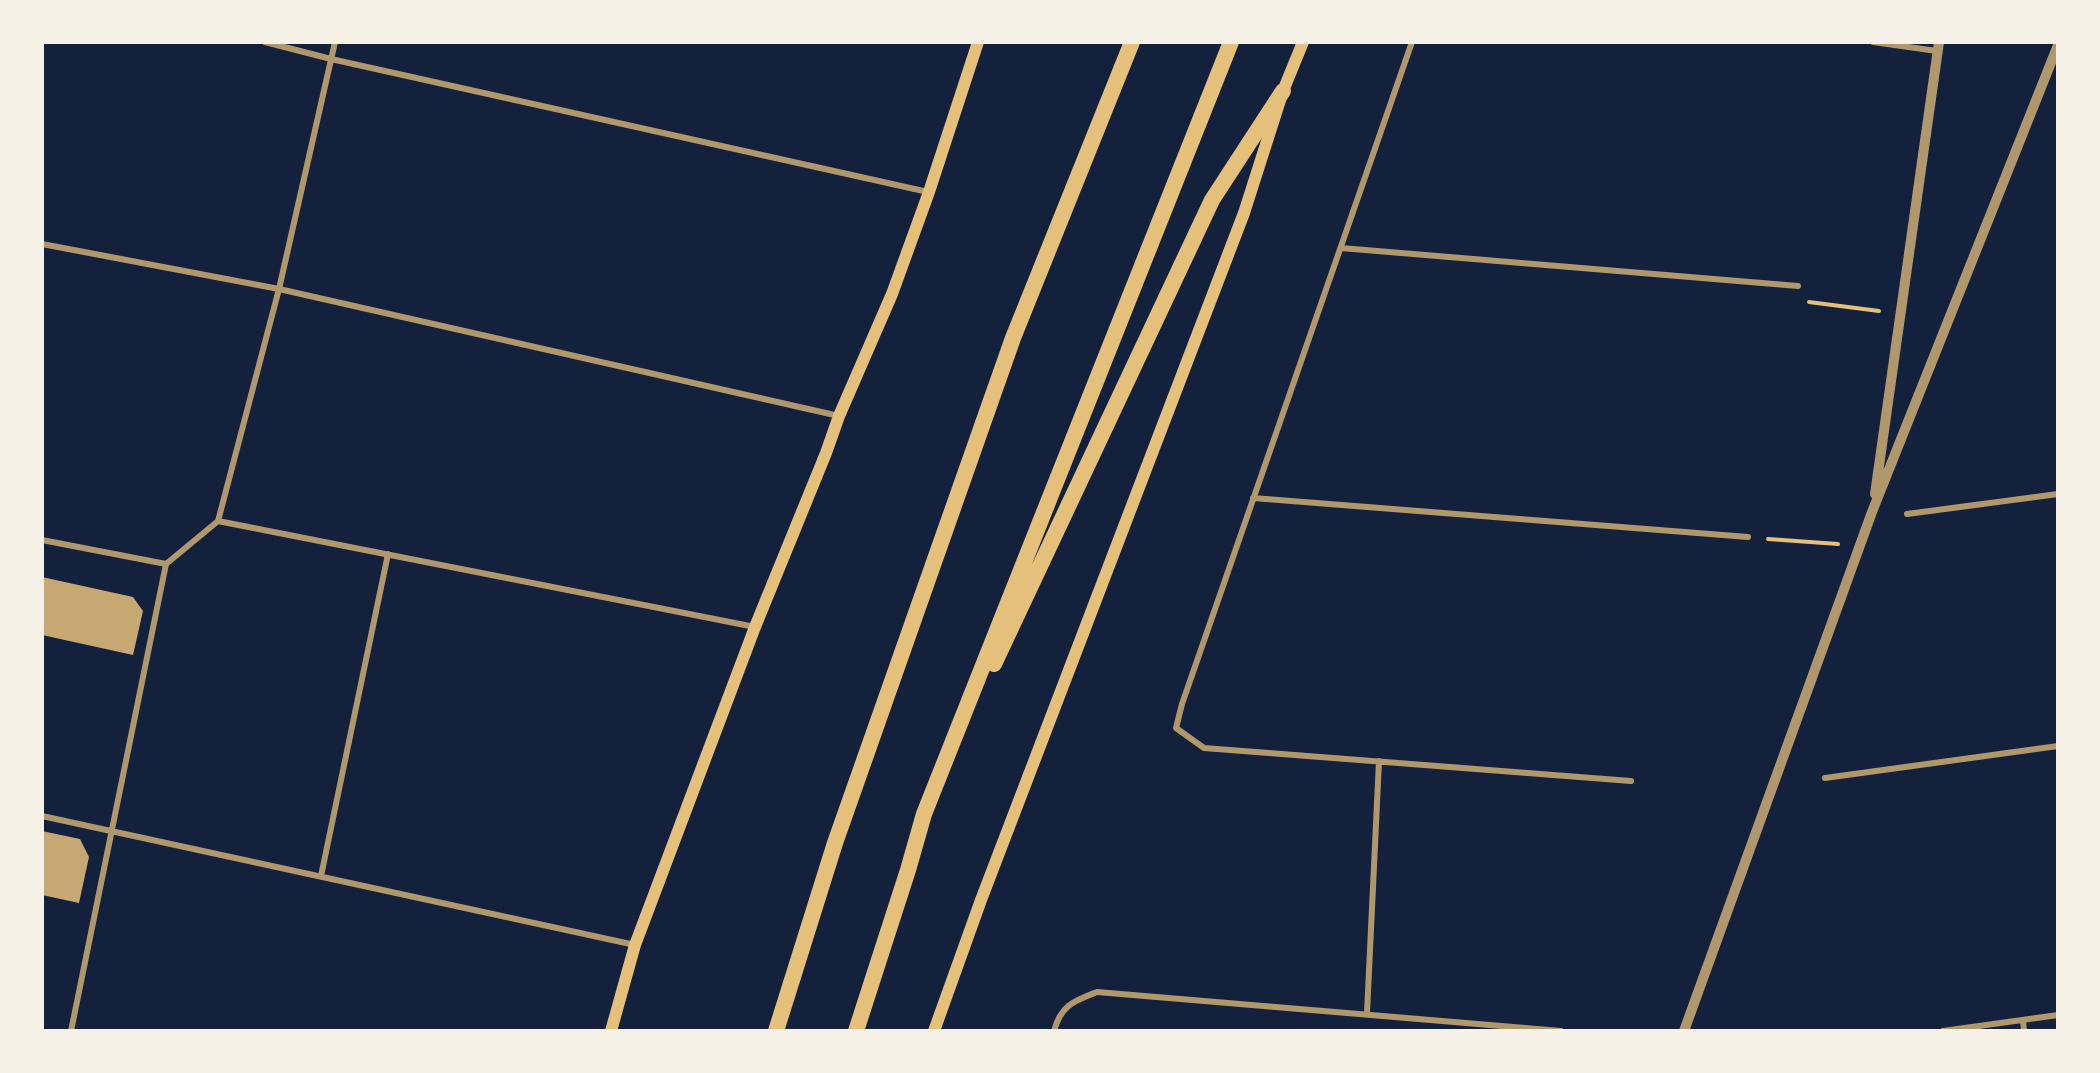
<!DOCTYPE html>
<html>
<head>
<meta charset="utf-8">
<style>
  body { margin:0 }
  #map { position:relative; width:2100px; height:1073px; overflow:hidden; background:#14213d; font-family:Inter,sans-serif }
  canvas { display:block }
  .frame { position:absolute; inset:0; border:44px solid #f6f1e7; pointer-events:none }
</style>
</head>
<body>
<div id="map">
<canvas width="2100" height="1073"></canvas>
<div class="frame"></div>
</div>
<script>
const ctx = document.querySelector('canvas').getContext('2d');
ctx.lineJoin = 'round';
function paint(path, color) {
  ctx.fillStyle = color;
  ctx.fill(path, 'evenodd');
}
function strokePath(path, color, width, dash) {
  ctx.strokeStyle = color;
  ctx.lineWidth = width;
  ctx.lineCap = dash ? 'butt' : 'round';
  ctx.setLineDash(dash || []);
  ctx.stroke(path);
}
paint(new Path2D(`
  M42 577 133 597 143 611 133 655 42 635Z
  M42 831 80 839 89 857 79 903 42 895Z`), '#c6a872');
strokePath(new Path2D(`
  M1809 302 1879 311
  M1768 539 1838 544`), '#e5c07b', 4);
strokePath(new Path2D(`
  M265 42 331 59 928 192
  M1412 42 1182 704 1176 728 1204 748 1631 781
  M1873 42 1937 51
  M42 244 279 289 839 416
  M1341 248 1798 286
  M1253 498 1748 537
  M1907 514 2058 494
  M218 521 755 627
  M42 540 166 564 218 521 279 289 335 42
  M1825 778 2058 746
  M42 816 635 945
  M321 876 388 554
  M1367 1013 1379 761
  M2023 1020 2024 1031
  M71 1031 166 564
  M1054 1031C1061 1005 1074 1001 1097 992L1561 1031
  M1943 1031 2058 1015`), '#b1986c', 6);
strokePath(new Path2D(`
  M1875 494 1939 42
  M1684 1031 1872 512 2058 45`), '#b1986c', 10);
strokePath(new Path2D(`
  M611 1031 635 945 755 627 826 453 839 416 892 294 929 192 978 42
  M934 1031 981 900 1244 213 1283 91 1303 42`), '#e5c07b', 12);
strokePath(new Path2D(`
  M994 664 1212 200 1283 91
  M776 1031 835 843 1013 338 1132 42
  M856 1031 908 870 924 814 1231 42`), '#e5c07b', 16);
</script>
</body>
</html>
